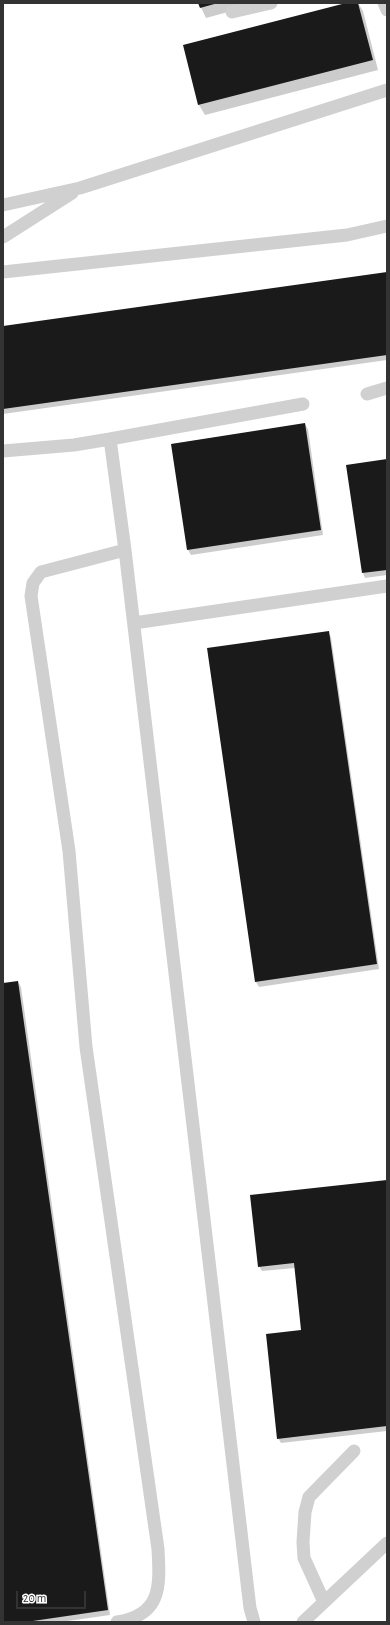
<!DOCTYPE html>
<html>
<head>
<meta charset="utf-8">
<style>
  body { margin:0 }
  #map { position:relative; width:390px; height:1625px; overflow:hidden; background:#fff; font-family:"Alegreya Sans",sans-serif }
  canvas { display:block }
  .frame { position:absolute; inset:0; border:4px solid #333; pointer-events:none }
  .scale { position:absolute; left:16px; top:1591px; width:70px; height:18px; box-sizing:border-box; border:2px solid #333; border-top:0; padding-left:5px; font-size:12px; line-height:14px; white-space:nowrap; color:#333; -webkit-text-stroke:3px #fff; paint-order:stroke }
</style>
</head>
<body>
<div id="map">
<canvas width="390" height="1625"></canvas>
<div class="frame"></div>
<div class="scale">20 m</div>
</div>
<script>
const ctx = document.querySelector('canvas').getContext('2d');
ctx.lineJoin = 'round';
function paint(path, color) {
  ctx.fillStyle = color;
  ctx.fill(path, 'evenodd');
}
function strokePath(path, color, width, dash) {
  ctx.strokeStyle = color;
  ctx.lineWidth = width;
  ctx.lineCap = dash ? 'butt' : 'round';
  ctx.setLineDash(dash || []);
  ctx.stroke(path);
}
paint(new Path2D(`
  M199 3H261L206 18Z
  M350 3H358L363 11 378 70 205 115 199 105 184 45Z
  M387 273V360L3 414V327Z
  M305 424 308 429 323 535 191 555 188 550 172 444Z
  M387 460V575L365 578 363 573Z
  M328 632 331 637 379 969 259 987 256 982Z
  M18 982 21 987 110 1615 61 1622H3V984Z
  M387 1181V1431L281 1443 278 1438 302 1331 295 1268 262 1271 259 1266Z`), '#0003');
paint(new Path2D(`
  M198 3H218L200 8Z
  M346 3H358L373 60 198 105 183 45Z
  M387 272V355L3 409V326Z
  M305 423 321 530 187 550 171 444Z
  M387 459V570L362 573 346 465Z
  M329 631 377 964 255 982 207 648Z
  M18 981 108 1610 26 1622H3V983Z
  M387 1180V1426L277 1439 266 1334 301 1330 294 1263 258 1267 250 1195Z`), '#1a1a1a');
strokePath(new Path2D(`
  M384 3 387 10
  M232 12 271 3
  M3 205 80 188 387 90
  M3 237 72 193
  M3 272 347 235 387 226
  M367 394 387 388
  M3 451 74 445 110 439
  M134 623 387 586
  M324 1602 304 1558 303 1542 305 1512 309 1497 354 1451
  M117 1622C162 1615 160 1586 158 1549L86 1047 69 851 31 596 33 583 41 572 125 550
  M254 1622 250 1608 125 550 110 439 303 404
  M303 1622 387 1543`), '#d0d0d0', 13);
</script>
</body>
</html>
